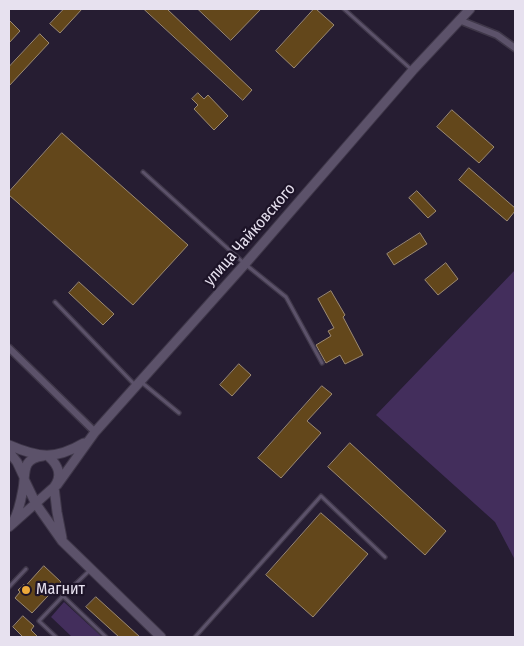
<!DOCTYPE html>
<html>
<head>
<meta charset="utf-8">
<style>
  body { margin:0 }
  #map { position:relative; width:524px; height:646px; overflow:hidden; background:#261d32; font-family:"Fira Sans Condensed",sans-serif }
  canvas { display:block }
  .frame { position:absolute; inset:0; border:10px solid #e7e1ef; pointer-events:none }
</style>
</head>
<body>
<div id="map">
<canvas width="524" height="646"></canvas>
<div class="frame"></div>
</div>
<script>
const ctx = document.querySelector('canvas').getContext('2d');
ctx.lineJoin = 'round';
function paint(path, color) {
  ctx.fillStyle = color;
  ctx.fill(path, 'evenodd');
}
function strokePath(path, color, width, dash) {
  ctx.strokeStyle = color;
  ctx.lineWidth = width;
  ctx.lineCap = dash ? 'butt' : 'round';
  ctx.setLineDash(dash || []);
  ctx.stroke(path);
}
function drawText(font, color, halo, rows, align = 'center') {
  ctx.font = font + ' "Fira Sans Condensed",sans-serif';
  ctx.lineWidth = 4.5;
  ctx.setLineDash([]);
  ctx.textBaseline = 'middle';
  ctx.strokeStyle = halo;
  ctx.fillStyle = color;
  for (const [text, x, y, turn = 0] of rows) {
    ctx.save();
    ctx.translate(x, y);
    ctx.rotate((+turn || 0) * Math.PI / 180);
    ctx.textAlign = isNaN(turn) ? turn : align;
    if (halo) ctx.strokeText(text, 0, 0);
    ctx.fillText(text, 0, 0);
    ctx.restore();
  }
}
paint(new Path2D(`
  M515 270V560L495 522 376 415Z
  M64 602 102 637H70L71 636 51 617Z`), '#432e5c');
const building = new Path2D(`
  M64 9H82L60 33 50 24Z
  M144 9H167L252 90 243 100Z
  M198 9H261L231 40Z
  M314 9H316L334 25 294 68 276 51Z
  M9 20 20 31 9 43Z
  M40 34 49 43 9 86V67Z
  M198 93 204 99 208 95 228 116 214 130 194 109 198 105 192 99Z
  M452 110 494 147 479 163 437 127Z
  M62 133 188 245 133 305 9 195V192Z
  M469 168 515 208V211L507 221 459 180Z
  M417 191 436 211 428 218 409 198Z
  M420 233 427 244 394 265 387 254Z
  M446 263 458 279 438 295 425 280Z
  M79 282 114 314 103 325 69 293Z
  M331 291 345 315 343 317 363 355 345 364 340 355 326 363 316 345 331 336 328 331 334 328 318 299Z
  M239 364 251 375 232 396 220 385Z
  M322 386 332 394 307 421 321 433 281 478 258 458Z
  M350 443 446 531 425 555 328 467Z
  M321 513 368 554 313 617 266 575Z
  M44 566 61 582 32 613 15 598 20 592 18 590 24 584 25 586Z
  M96 597 140 637H119L86 607Z
  M23 616 34 626 31 630 38 637H23L13 627Z`);
paint(building, '#63471b');
strokePath(building, '#9c8a72', 1);
const lane = new Path2D(`
  M344 9 412 70
  M143 172 245 264 286 297 322 363
  M55 302 135 385
  M140 381 179 413
  M9 587 26 569
  M63 596 89 571
  M56 637 39 621 63 596 106 637
  M195 637 321 496 385 557`);
const street = new Path2D(`
  M459 20 497 35 515 48
  M9 348 95 432`);
const secondary = new Path2D(`
  M9 445C39 458 55 460 84 443
  M9 452 17 462 24 477
  M49 457C58 465 63 476 54 487L57 512 62 538
  M24 479 36 504 62 541 161 637
  M57 485 95 432 245 264 413 70 470 9
  M13 522C19 512 21 500 23 489 26 472 21 459 43 456
  M9 527 54 487`);
strokePath(lane, '#3f3749', 5.5);
strokePath(street, '#3f3749', 9);
strokePath(secondary, '#3f3749', 11);
strokePath(lane, '#5c526a', 3);
strokePath(street, '#5c526a', 6);
strokePath(secondary, '#5c526a', 9);
for (const [x, y, r, color] of [
  [26,590,5,"#eca93a"]
]) {
  const dot = new Path2D();
  dot.arc(x, y, r, 0, 2 * Math.PI);
  ctx.fillStyle = color;
  ctx.fill(dot);
  strokePath(dot, '#1d1428', 2);
}
drawText('16px', '#e7e1ef', '#1d1428', [
  ["улица Чайковского",250,235,-49]
]);
drawText('16px', '#e7e1ef', '#1d1428', [
  ["Магнит",36,590]
], 'left');
</script>
</body>
</html>
